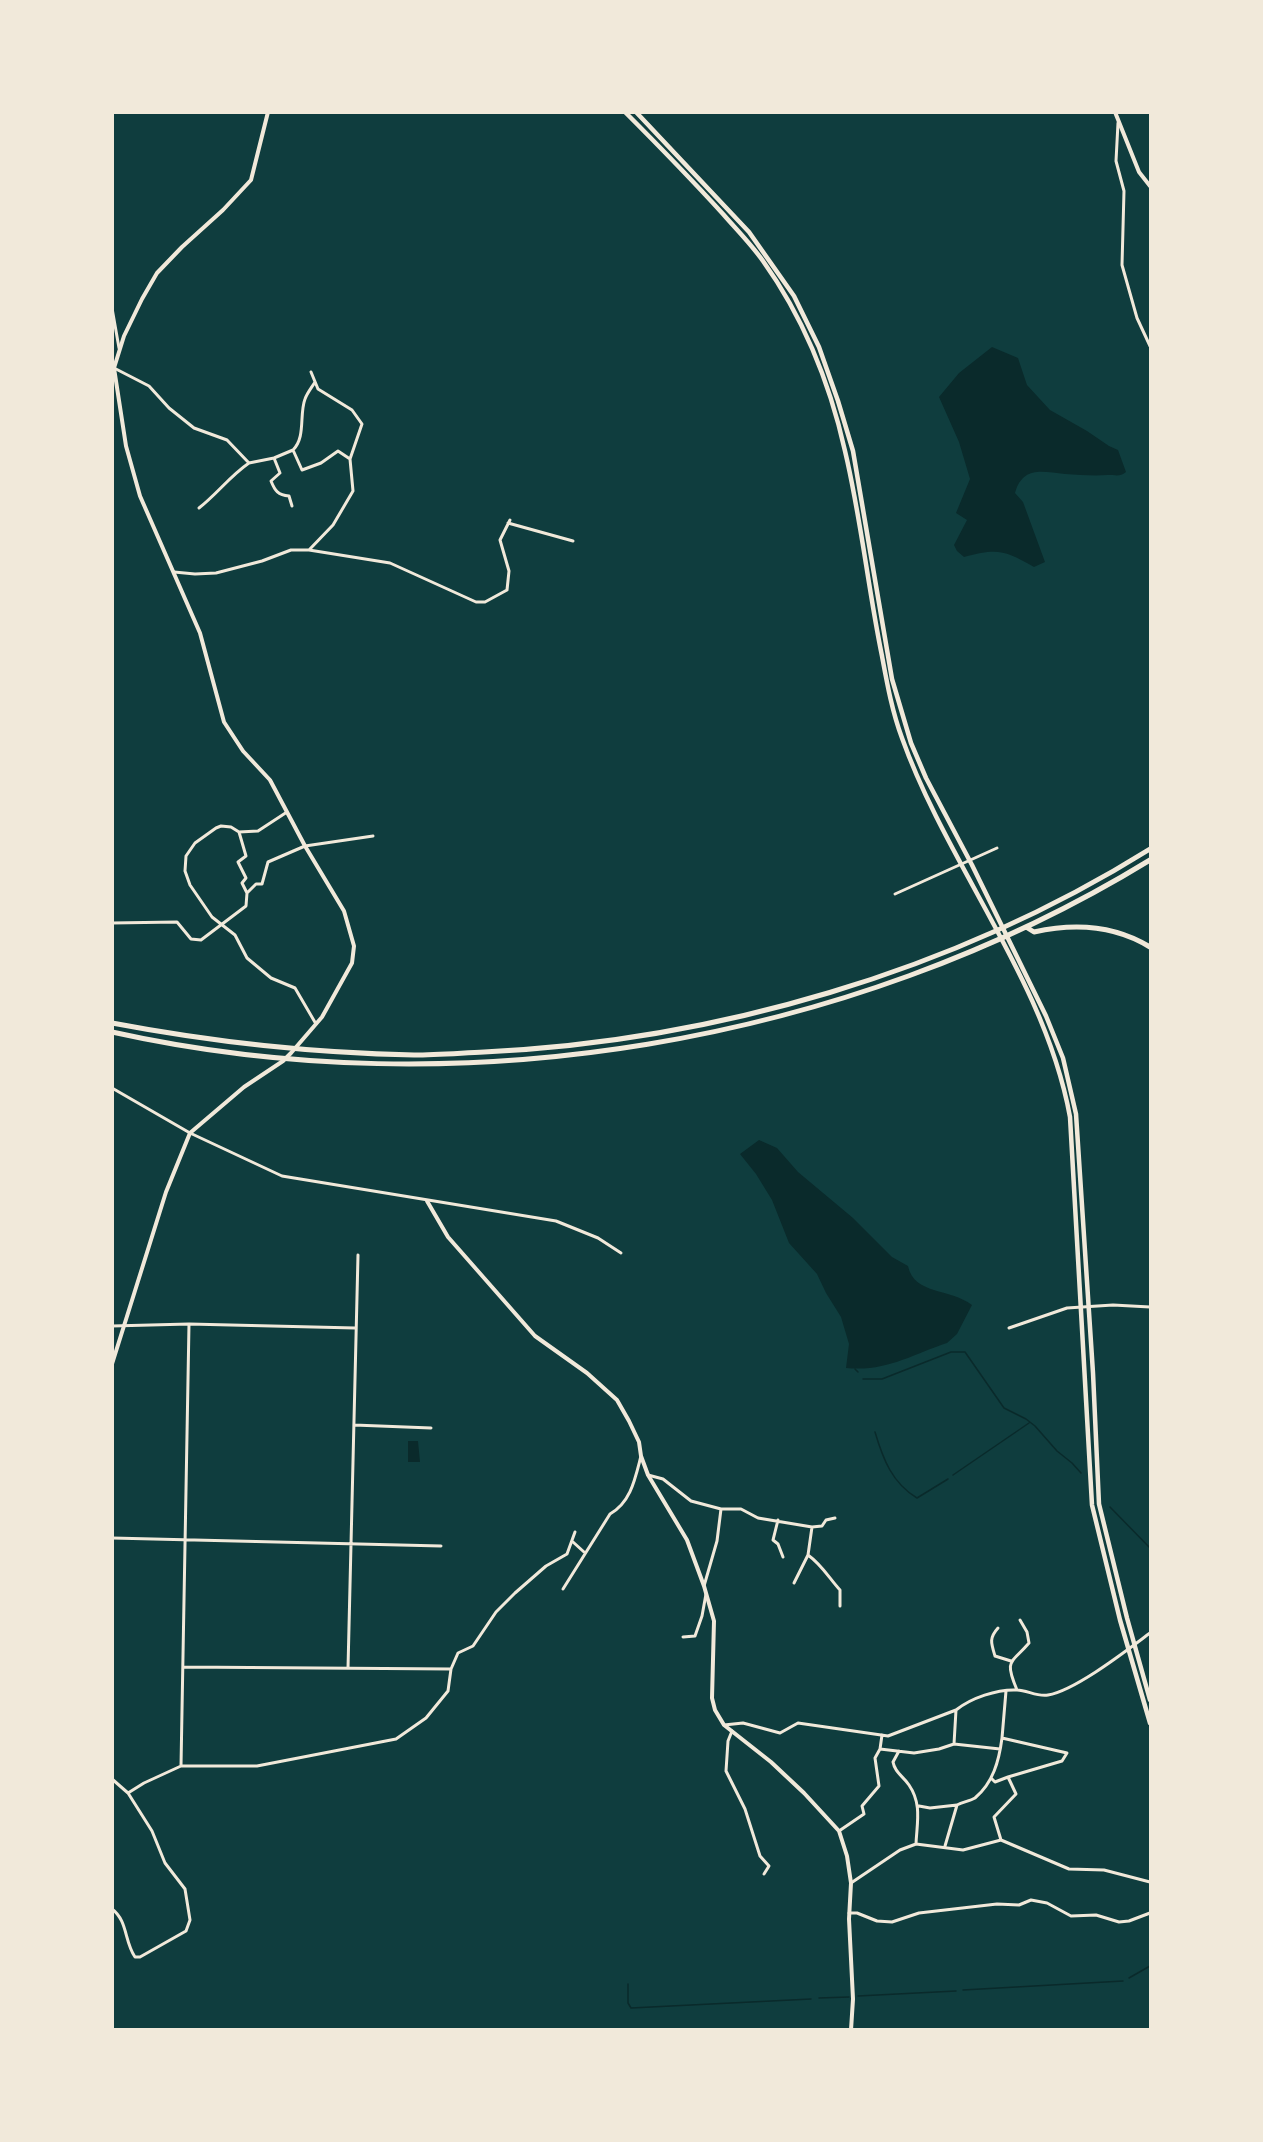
<!DOCTYPE html>
<html>
<head>
<meta charset="utf-8">
<style>
  body { margin:0 }
  #map { position:relative; width:1263px; height:2142px; overflow:hidden; background:#0f3d3e; font-family:Poppins,sans-serif }
  canvas { display:block }
  .frame { position:absolute; inset:0; border:114px solid #f1e9da; pointer-events:none }
</style>
</head>
<body>
<div id="map">
<canvas width="1263" height="2142"></canvas>
<div class="frame"></div>
</div>
<script>
const ctx = document.querySelector('canvas').getContext('2d');
ctx.lineJoin = 'round';
function paint(path, color) {
  ctx.fillStyle = color;
  ctx.fill(path, 'evenodd');
}
function strokePath(path, color, width, dash) {
  ctx.strokeStyle = color;
  ctx.lineWidth = width;
  ctx.lineCap = dash ? 'butt' : 'round';
  ctx.setLineDash(dash || []);
  ctx.stroke(path);
}
paint(new Path2D(`
  M992 347 1018 358 1027 385 1050 410 1087 431 1109 446 1118 450 1126 472C1120 477 1116 475 1108 475 1094 476 1080 475 1065 474 1043 472 1023 465 1015 493L1023 502 1045 562 1034 567C1004 550 998 548 964 557L957 551 954 545 967 520 956 513 970 479 959 442 939 397 959 373Z
  M759 1140 777 1148 798 1172 853 1218 892 1257 908 1266C914 1295 950 1288 972 1305L957 1334 947 1343C911 1355 886 1372 846 1368L849 1344 841 1317 826 1293 817 1274 789 1243 772 1200 756 1174 740 1154Z
  M408 1441H418L420 1462H408Z`), '#0a2a2b');
strokePath(new Path2D(`
  M855 1369 858 1372
  M863 1379H882L951 1352H965L1004 1408 1026 1419 1035 1426 1057 1451 1072 1463 1081 1473
  M875 1432C883 1459 892 1483 917 1498L948 1479
  M953 1475 1029 1423
  M1110 1507 1150 1548
  M1129 1978 1150 1966
  M628 1984V2003L631 2008 811 1999
  M963 1990 1123 1981
  M858 1996 956 1991
  M819 1998 849 1997`), '#0a2a2b', 1.5);
strokePath(new Path2D(`
  M1118 123 1116 161 1124 191 1122 265 1137 318 1150 346
  M112 308 119 348
  M114 368 149 386 169 408 194 428 227 440 249 463 274 458 293 450
  M315 382C312 387 307 393 305 399 299 415 306 437 293 450L302 470 321 463 338 451 350 459
  M274 458 280 473 271 481C275 491 278 495 289 496L292 506
  M199 508C217 494 230 476 249 463
  M508 523 573 541
  M309 550 333 525 353 491 350 459 362 424 352 410 318 389 311 372
  M174 572 195 574 216 573 262 561 291 550H309L390 563 476 602H485L507 590 509 571 500 540 510 520
  M287 812 258 831 239 832 231 827 221 826 216 828 195 843 186 856 185 871 190 885 212 917 235 935 247 958 271 978 295 988 316 1024
  M247 893 256 884H262L268 862 305 846 373 836
  M895 894 997 848
  M112 923 177 922 191 939 201 940 246 906 247 893 242 883 246 878 238 862 246 856 239 832
  M112 1088 190 1133 282 1176 556 1221 598 1238 621 1253
  M112 1326 189 1324 355 1328
  M1009 1328 1067 1308 1113 1305 1150 1307
  M354 1425 431 1428
  M648 1475 663 1479 691 1501 721 1509H741L758 1518 812 1527 822 1526 826 1520 835 1518
  M778 1520 773 1540 778 1544 783 1557
  M812 1527 808 1555C822 1565 829 1578 840 1590V1606
  M112 1538 441 1546
  M573 1542 584 1552
  M794 1583 808 1555
  M704 1586 717 1541 721 1509
  M563 1589 610 1514C631 1502 635 1479 641 1456
  M998 1628C989 1638 991 1643 995 1656L1011 1661
  M683 1637 695 1636 702 1616 706 1594
  M183 1667 451 1669
  M348 1668 358 1255
  M1017 1690C1004 1659 1011 1664 1029 1643L1027 1632 1020 1620
  M724 1725 743 1723 780 1733 798 1723 888 1736 956 1710C971 1698 997 1689 1017 1690 1027 1690 1037 1697 1048 1695 1076 1690 1127 1650 1150 1633
  M732 1731 728 1741 726 1771 745 1809 760 1856 769 1866 764 1874
  M954 1744 956 1710
  M880 1749 914 1753 939 1749 954 1744 1000 1749
  M899 1751 893 1762C895 1773 903 1776 909 1785 922 1804 917 1822 916 1844
  M181 1766 189 1324
  M991 1778 995 1782 1008 1777
  M112 1779 128 1793 152 1831 165 1863 185 1889 190 1920 186 1931 140 1957H135C124 1941 128 1921 112 1909
  M128 1793 144 1783 181 1766H257L396 1739 426 1718 448 1691 451 1669 458 1653 473 1646 496 1612 515 1593 546 1566 567 1554 575 1532
  M919 1806 930 1808 957 1805
  M839 1831 864 1814 862 1806 879 1786 875 1758 880 1749 882 1735
  M1001 1840 994 1817 1016 1794 1008 1777 1062 1761 1067 1753 1002 1738 1006 1691
  M945 1846 957 1805C963 1802 970 1801 975 1798 993 1783 999 1761 1002 1738
  M851 1883 900 1850 916 1844 963 1850 1001 1840 1069 1869 1104 1870 1150 1882
  M849 1913H857L877 1921 892 1922 919 1913 997 1904 1019 1905 1031 1900 1047 1903 1071 1916 1096 1915 1119 1922 1129 1921 1150 1913`), '#f1e9da', 3);
strokePath(new Path2D(`
  M1115 112 1139 172 1150 186
  M427 1201 448 1237 535 1336 587 1373 617 1400 629 1421 639 1442 641 1456 648 1475 687 1540 704 1586 714 1621 712 1698 715 1710 724 1725 771 1762 804 1793 839 1831 847 1856 851 1883 849 1919 853 1999 851 2030
  M112 1364 166 1192 190 1133 244 1087 283 1061 291 1053 322 1017 352 963 354 946 344 911 305 846 270 780 243 751 224 722 200 633 140 496 126 446 114 368 124 336 142 299 157 273 182 247 223 210 251 180 268 112`), '#f1e9da', 4);
strokePath(new Path2D(`
  M625 112C659 146 691 179 723 214 736 229 751 244 763 261 803 317 830 384 845 451 861 518 868 588 882 656 887 683 892 711 902 738 948 867 1045 980 1070 1117L1092 1505 1120 1620 1150 1723
  M636 112 749 232 794 296 819 347 838 401 853 451 892 679 911 743 926 778 972 865 1046 1016 1063 1058 1076 1114 1093 1373 1099 1504 1127 1618 1150 1700`), '#f1e9da', 4.5);
strokePath(new Path2D(`
  M1026 927 1034 932C1074 923 1114 925 1150 947
  M112 1023C212 1042 312 1053 414 1055 437 1055 461 1053 484 1052 715 1041 953 972 1150 849
  M112 1032C458 1109 848 1045 1150 860`), '#f1e9da', 5);
</script>
</body>
</html>
